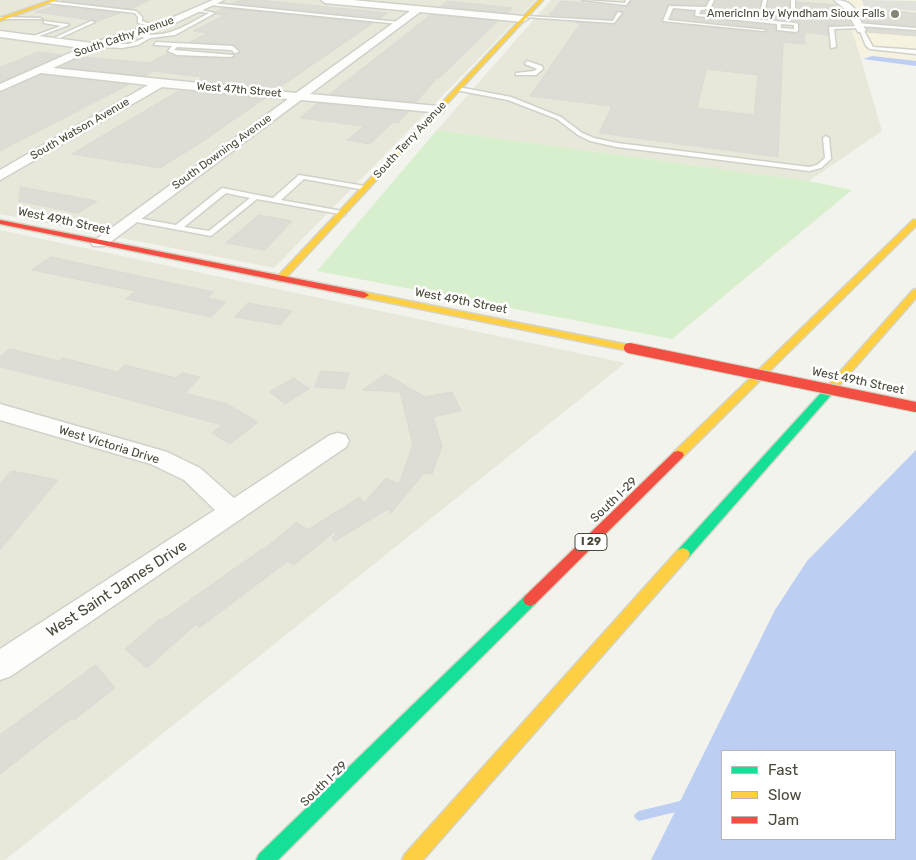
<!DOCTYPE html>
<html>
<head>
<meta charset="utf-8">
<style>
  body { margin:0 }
  #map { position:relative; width:916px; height:860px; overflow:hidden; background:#f3f3ed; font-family:Rubik,sans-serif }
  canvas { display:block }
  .legend { position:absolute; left:721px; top:750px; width:175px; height:90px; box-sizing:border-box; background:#fff; border:1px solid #b7b6af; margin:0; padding:6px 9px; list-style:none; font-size:15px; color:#4a4838 }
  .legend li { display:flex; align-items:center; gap:10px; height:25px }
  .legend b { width:25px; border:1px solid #b7b6af }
</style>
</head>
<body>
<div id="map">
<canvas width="916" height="860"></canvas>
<ul class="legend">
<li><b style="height:6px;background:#16e098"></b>Fast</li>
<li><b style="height:6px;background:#ffcf43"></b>Slow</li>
<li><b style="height:6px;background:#f24e42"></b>Jam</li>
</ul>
</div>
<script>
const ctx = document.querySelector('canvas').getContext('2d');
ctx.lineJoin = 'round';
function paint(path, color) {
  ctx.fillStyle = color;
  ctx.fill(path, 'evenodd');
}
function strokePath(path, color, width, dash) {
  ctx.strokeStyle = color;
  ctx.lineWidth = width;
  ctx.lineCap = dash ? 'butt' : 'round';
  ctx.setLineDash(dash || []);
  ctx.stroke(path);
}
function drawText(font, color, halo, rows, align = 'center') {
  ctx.font = font + ' Rubik,sans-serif';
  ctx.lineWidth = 5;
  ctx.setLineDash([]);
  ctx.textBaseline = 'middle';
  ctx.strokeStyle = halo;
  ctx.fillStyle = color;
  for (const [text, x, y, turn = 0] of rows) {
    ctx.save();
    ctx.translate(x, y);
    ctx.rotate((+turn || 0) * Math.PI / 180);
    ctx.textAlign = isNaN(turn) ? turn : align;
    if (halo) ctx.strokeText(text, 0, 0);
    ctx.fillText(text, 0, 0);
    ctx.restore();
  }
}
paint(new Path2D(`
  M0 0H46L0 17Z
  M61 0H536L274 268 0 214V22Z
  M551 0H830L842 5 852 29 882 131 809 181 437 130Z
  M0 230 625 363 5 860H0Z`), '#e7e7da');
paint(new Path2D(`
  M830 0H916V62L861 56 842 5Z`), '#f6f2e0');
paint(new Path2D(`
  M437 130 809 181 852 190 672 339 317 271Z`), '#d8efcd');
paint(new Path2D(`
  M862 0 916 1V11L864 7Z`), '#e2e2dc');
paint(new Path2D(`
  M872 56 916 61V66L863 59Z
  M916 450V860H651L775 610 807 561ZM722 751H895V839H722Z`), '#bccef2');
paint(new Path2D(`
  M684 800 687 802 689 805 687 808 684 810 639 821 636 819 634 816 636 813 639 811Z`), '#bccef2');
const building = new Path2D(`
  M150 0 131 9 62 1V0Z
  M240 0H258L388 13 380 18 234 3Z
  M632 0H708L705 5 668 4 661 20 663 23 764 33 768 30 766 28 671 18 674 10 694 12 693 16 697 18 775 26 777 32 797 34 800 31V24L796 21 702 12 712 10 716 0H761L759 9 762 11 767 8 769 0H789V11L792 14 797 11V2L836 5 837 13 846 14 852 24 829 25 827 27 828 35 805 32V44L783 42 778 157 599 133 612 106 530 96 580 24 575 22 614 25 624 13 617 10 612 19 549 15 561 1 626 7ZM707 69 758 75 754 115 697 108Z
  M448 1 512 8 507 13 441 6Z
  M54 6 120 13 98 21 36 12Z
  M224 8 373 23 277 89 196 81 203 77 153 71 145 76 60 67 81 57 149 63 168 53 177 57 232 59 241 52 233 44 190 42 208 33 193 31 225 15 216 14V12Z
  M872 8 916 13V26L863 22 860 15 874 17Z
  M431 15 498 21 439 78H437L416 102 330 94Z
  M867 28 916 32V36L867 32Z
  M39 52 61 55 0 82V68Z
  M41 75 128 85 0 151V93Z
  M179 91 264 99 197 145 160 168 72 154Z
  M318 103 408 112 398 123 393 122 370 144 347 140 364 126 300 118Z
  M21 187 97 201 78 213 19 201Z
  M259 215 292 221 265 250 226 243Z
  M51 257 213 292 208 298 226 302 211 317 126 299 135 291 32 270Z
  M248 303 292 311 280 325 235 317Z
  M10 349 59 361 63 358 117 372 125 365 176 378 182 373 200 377 185 393 227 404 258 422 230 444 212 433 222 425 82 387 0 367V357Z
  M321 371 349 373 344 389 315 387Z
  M386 374 425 397 452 392 461 411 433 417 442 446 432 474 424 473 391 513 388 509 335 541 332 538 336 534 334 532 294 565 288 561 199 628 196 624 147 668 125 649 160 619 162 620 262 549 263 550 297 522 307 530 360 497 364 503 386 478 399 484 413 445 400 392 363 390Z
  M294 378 309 389 285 404 270 392Z
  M12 471 58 480 0 550V484Z
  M96 665 115 688 74 720 72 718 0 774V735Z`);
paint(building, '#dddcd5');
strokePath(building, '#dbdbd3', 1);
const lane = new Path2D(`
  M582 0 625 3 626 0H630L626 5Z
  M710 0H714L710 9 701 10 699 14 796 23 798 24V31L796 32 777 30V24L697 16 695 15 696 10 673 8 668 20 766 30 764 31 663 21 669 6 706 7ZM781 24 794 25V29L781 28Z
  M763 0H767L765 8 763 9 761 8Z
  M791 0H795V11L793 12 791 11Z
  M49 1 136 11 142 17V21L156 26 154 27 138 23V17L135 13 47 3Z
  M212 3 399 22 401 23 399 24 210 5Z
  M196 9 215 13 175 35 150 38 138 45 122 48 90 46 93 44H129L145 38 130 34 132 32C166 40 179 29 209 13L196 11Z
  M618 12 622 13 614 23 524 17 526 16 613 21Z
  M0 17 40 18 42 19H0Z
  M44 21 67 24 69 25 31 39V37L61 26 44 23Z
  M91 21 95 22 60 38 56 37Z
  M857 23 916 28V30L859 26 861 28 834 29 836 47 831 48 829 27 859 26 855 24Z
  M859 29H863L873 47 916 50V54L870 49 866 46Z
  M156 42 233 46 239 52 234 53 232 50 177 47 174 50 234 55 231 57 177 55 168 51 172 46 154 45Z
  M527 61 542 66 543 69 536 75H516V73L534 71 537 69 525 64Z
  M458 87 511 97 561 117 582 133 594 138 617 143 809 167 817 165 825 158 823 138 826 136 829 138 831 159 821 168 809 171 617 147 590 141 578 135 557 119 508 100 456 90Z
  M299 175 365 186 369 188 365 190 304 179 281 200 342 211H345V215L257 199 211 236 131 221 127 219 131 217 176 225 222 188 273 198ZM226 193 250 198 209 231 184 227Z`);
const street = new Path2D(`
  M213 0H224L175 23 97 48 53 68 296 93 410 11 325 3 321 0H352L523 16 528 19 523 22 420 12 310 94 438 106 444 110 442 113 301 100 105 246H93L91 243 288 99 162 87 0 180V170L148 85 41 73 0 91V84L81 48 0 37V31L92 43 169 19Z
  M834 0C857 0 855 14 866 30L864 32H858L846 10Z
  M0 404 167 452 200 468 234 498 330 435 338 433 346 435 349 441 346 447 11 676 0 680V649L215 510 184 480 151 464 0 420Z`);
const fast = new Path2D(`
  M834 382 839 385 838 387 688 558 683 560 678 558 676 554 678 550 830 383Z
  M530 594 535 596 537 600 535 604 278 860H256L259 854 525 596Z`);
const slow = new Path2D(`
  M51 0H57L0 21V18Z
  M539 0H543L283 281H277V277Z
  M913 220H916V226L682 458H674L672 455 674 452Z
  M916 289V298L838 387H830L829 385 830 383 913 290Z
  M364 292 629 345 634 348 629 351 361 297V293Z
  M683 548 688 550 690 554 688 558 423 860H402L405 854 678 550Z`);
const jam = new Path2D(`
  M0 220 364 292 369 295 364 298 0 224Z
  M678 451 682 452 684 455 682 458 535 604 530 606 525 604 523 600 525 596 674 452Z`);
strokePath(lane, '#d1d1ca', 3);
strokePath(street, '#d1d1ca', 3);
strokePath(fast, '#d4d4c5', 3);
strokePath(slow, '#d4d4c5', 3);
strokePath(jam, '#d4d4c5', 3);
paint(lane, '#fdfdfc');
paint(street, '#fdfdfc');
paint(fast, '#16e098');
paint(slow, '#ffcf43');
paint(jam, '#f24e42');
const jamBridge = new Path2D(`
  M629 348 916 407`);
strokePath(jamBridge, '#d4d4c5', 12, []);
strokePath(jamBridge, '#f24e42', 10);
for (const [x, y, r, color] of [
  [895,14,5,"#858477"]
]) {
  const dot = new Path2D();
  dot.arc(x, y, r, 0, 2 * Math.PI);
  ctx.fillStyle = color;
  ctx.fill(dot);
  strokePath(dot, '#fff', 2);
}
drawText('11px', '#4a4838', '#fff', [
  ["AmericInn by Wyndham Sioux Falls",885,14]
], 'right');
drawText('11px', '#4a4838', '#fff', [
  ["South Cathy Avenue",124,37,-19],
  ["West 47th Street",239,90,5],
  ["South Watson Avenue",80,129,-30],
  ["South Terry Avenue",410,140,-47],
  ["South Downing Avenue",222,152,-36]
]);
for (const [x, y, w] of [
  [591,542,32]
]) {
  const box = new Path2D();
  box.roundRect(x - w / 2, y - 8.5, w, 17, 4);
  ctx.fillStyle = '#fff';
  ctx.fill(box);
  strokePath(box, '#4a4838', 1);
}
drawText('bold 11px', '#4a4838', null, [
  ["I 29",591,542]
]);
drawText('12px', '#4a4838', '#fff', [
  ["West 49th Street",64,221,12],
  ["West 49th Street",461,301,11],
  ["West 49th Street",858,381,12],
  ["West Victoria Drive",109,445,17],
  ["South I-29",614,500,-44],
  ["South I-29",324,784,-44]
]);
drawText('15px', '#4a4838', '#fff', [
  ["West Saint James Drive",117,589,-33]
]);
</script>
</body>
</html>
